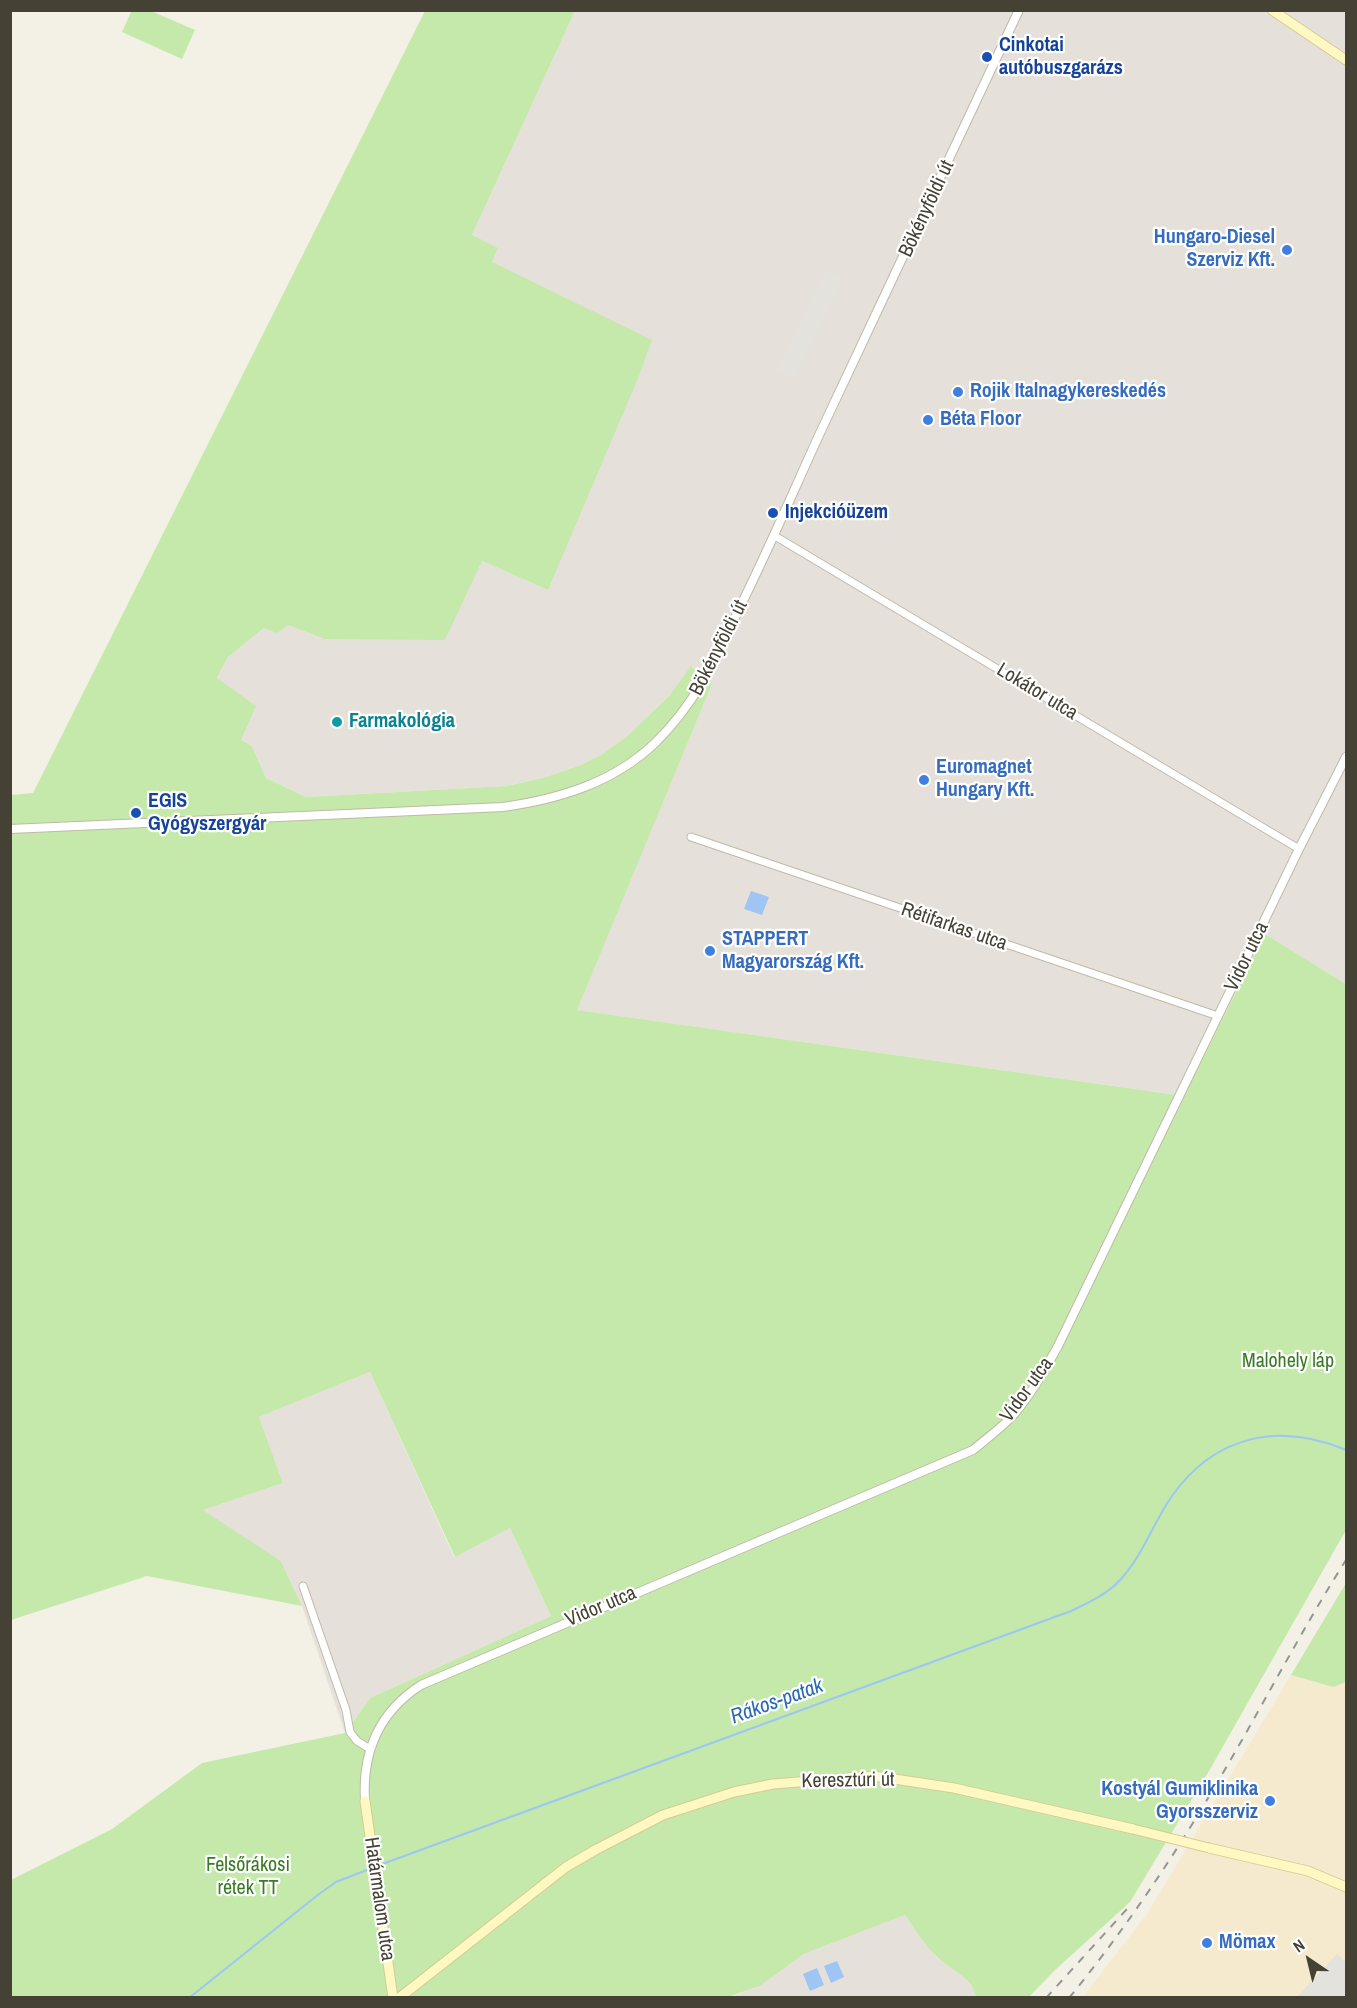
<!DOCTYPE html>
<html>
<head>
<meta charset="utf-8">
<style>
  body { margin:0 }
  #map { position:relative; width:1357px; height:2008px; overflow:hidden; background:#f3f0e5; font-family:"Archivo Narrow",sans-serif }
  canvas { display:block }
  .frame { position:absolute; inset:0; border:12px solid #454134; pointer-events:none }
  .north { position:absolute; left:1279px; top:1930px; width:60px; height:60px; -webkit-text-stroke:4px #fff; paint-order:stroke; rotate:325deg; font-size:16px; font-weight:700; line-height:24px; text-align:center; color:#454134 }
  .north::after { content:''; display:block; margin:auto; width:21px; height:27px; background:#454134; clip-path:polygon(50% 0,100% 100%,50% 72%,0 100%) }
</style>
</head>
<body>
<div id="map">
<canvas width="1357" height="2008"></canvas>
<div class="frame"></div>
<div class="north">N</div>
</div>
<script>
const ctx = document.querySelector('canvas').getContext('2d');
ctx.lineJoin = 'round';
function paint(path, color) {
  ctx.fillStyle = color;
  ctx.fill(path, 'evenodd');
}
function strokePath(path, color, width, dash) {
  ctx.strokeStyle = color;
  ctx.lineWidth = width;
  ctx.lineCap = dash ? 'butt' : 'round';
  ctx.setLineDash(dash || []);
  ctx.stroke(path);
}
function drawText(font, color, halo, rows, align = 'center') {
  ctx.font = font + ' "Archivo Narrow",sans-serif';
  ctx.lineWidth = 4.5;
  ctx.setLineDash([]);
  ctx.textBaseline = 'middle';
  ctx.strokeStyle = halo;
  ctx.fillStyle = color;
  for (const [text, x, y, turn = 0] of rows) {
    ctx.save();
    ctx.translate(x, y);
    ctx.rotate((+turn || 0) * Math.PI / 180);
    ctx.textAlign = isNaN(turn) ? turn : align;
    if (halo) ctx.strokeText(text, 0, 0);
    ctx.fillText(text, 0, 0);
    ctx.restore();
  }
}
paint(new Path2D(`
  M1291 1675 1332 1687 1346 1682V1997L1082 1998 1147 1914Z`), '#f6eace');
paint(new Path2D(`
  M575 11H1346V984L1265 934 1184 1096 576 1010 712 684 692 666 669 696 625 738 601 755 581 765 546 777 507 786 306 797 266 778 252 746 240 740 217 679 228 657 264 628 288 625 324 639 482 561 548 590 491 262 472 235Z
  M370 1372 454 1557 510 1528 551 1616 370 1698 345 1733 302 1606 281 1561 202 1510 283 1483 259 1417Z
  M905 1915 937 1958 964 1976 974 1990 976 1997 728 1998 760 1986 804 1954Z`), '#e5e1da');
paint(new Path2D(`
  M132 10 151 11 195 30 182 59 122 32Z
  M425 11H575L472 235 498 248 492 262 652 340 639 376 548 590 482 561 445 640 324 639 288 625 277 633 264 628 228 657 217 678 256 706 241 740 252 746 266 778 306 797 507 786 546 777 581 765 601 755 625 738 669 696 691 666 712 684 577 1010 1184 1096 1265 934 1346 984V1530L1209 1771 1130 1902 1054 1971 1029 1997H976C971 1975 951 1971 937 1957 925 1946 915 1929 905 1915L804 1954 760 1986 728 1997H11V1880L112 1829 202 1763 345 1733 370 1698 551 1616 510 1528 455 1557 370 1372 259 1417 283 1483 203 1510 281 1561 302 1606 147 1576 11 1620V795L33 793Z
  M1346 1583V1682L1333 1687 1291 1675Z`), '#c5e9ab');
paint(new Path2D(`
  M825 270 842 278 795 378 778 370Z
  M1337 1954 1346 1962V1997H1297Z`), '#e3e2dd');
paint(new Path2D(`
  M751 891 769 897 762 915 744 909Z
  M837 1961 844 1977 831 1983 824 1966Z
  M817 1968 824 1985 810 1991 803 1974Z`), '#9ec5f3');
strokePath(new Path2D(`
  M377 1866 1071 1611C1088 1603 1108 1594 1121 1579 1143 1555 1153 1523 1172 1496 1215 1435 1279 1422 1346 1450
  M189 1998 319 1894 336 1882 372 1868`), '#9ec5f3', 2);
const minor = new Path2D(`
  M775 536 1299 849
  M691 837 1218 1016
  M303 1586 346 1710 350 1732 357 1741 370 1749`);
const tertiary = new Path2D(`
  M10 829 503 807C559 799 613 783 655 743 696 703 715 660 739 609 768 551 793 492 820 433 886 292 953 152 1019 10
  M365 1801C362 1751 379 1712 421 1685L973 1450C987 1438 1003 1427 1015 1413 1032 1393 1045 1369 1058 1346L1299 849 1346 757`);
const secondary = new Path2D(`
  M1272 10 1346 60
  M365 1801 393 1998
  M1209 1848 1308 1871 1346 1887
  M399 1998 566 1867 597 1849 663 1815 734 1792 773 1784 874 1776 954 1788 1133 1829`);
strokePath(minor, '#bfbaa7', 9);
strokePath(tertiary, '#bfbaa7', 10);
strokePath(secondary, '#d5cc92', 11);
strokePath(minor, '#fff', 7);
strokePath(tertiary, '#fff', 8);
strokePath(secondary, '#fff8c2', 9);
strokePath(new Path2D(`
  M1046 1998 1127 1909
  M1069 1998C1123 1932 1171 1861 1214 1788 1259 1713 1299 1634 1346 1560`), '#959595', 2, [8, 8]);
const secondaryBridge = new Path2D(`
  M1133 1829 1209 1848`);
strokePath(secondaryBridge, '#d5cc92', 11, []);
strokePath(secondaryBridge, '#fff8c2', 9);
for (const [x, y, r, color] of [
  [987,57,6,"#1a4fb4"],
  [1287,250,6,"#3f7fe0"],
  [958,392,6,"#3f7fe0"],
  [928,420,6,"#3f7fe0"],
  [773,513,6,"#1a4fb4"],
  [337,722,6,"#0f9aa8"],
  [924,780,6,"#3f7fe0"],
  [136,813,6,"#1a4fb4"],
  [710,951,6,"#3f7fe0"],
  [1270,1801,6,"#3f7fe0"],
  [1207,1943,6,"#3f7fe0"]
]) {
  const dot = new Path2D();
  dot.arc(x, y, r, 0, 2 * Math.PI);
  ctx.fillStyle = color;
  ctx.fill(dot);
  strokePath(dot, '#fff', 2);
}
drawText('bold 20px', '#164399', '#fff', [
  ["Cinkotai",999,46],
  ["autóbuszgarázs",999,69],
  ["Injekcióüzem",785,513],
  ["EGIS",148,802],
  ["Gyógyszergyár",148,825]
], 'left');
drawText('20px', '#454134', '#fff', [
  ["Bökényföldi út",927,209,-65],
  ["Bökényföldi út",719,648,-63],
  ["Lokátor utca",1037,692,31],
  ["Rétifarkas utca",954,927,19],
  ["Vidor utca",1247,957,-64],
  ["Vidor utca",1027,1390,-54],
  ["Vidor utca",601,1607,-23],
  ["Keresztúri út",848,1781,-1],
  ["Határmalom utca",379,1899,82]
]);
drawText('bold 20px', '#366cbe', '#fff', [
  ["Hungaro-Diesel",1275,238,"right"],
  ["Szerviz Kft.",1275,261,"right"],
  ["Rojik Italnagykereskedés",970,392],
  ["Béta Floor",940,420],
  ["Euromagnet",936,768],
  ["Hungary Kft.",936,791],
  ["STAPPERT",722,940],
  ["Magyarország Kft.",722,963],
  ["Kostyál Gumiklinika",1258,1790,"right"],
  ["Gyorsszerviz",1258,1813,"right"],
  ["Mömax",1219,1943]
], 'left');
drawText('bold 20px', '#0d838f', '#fff', [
  ["Farmakológia",349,722]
], 'left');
drawText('20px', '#3a7925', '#fff', [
  ["Malohely láp",1288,1362],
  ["Felsőrákosi",248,1866],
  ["rétek TT",248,1889]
]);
drawText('italic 21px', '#2968b5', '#fff', [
  ["Rákos-patak",777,1702,-20]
]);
</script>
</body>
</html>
